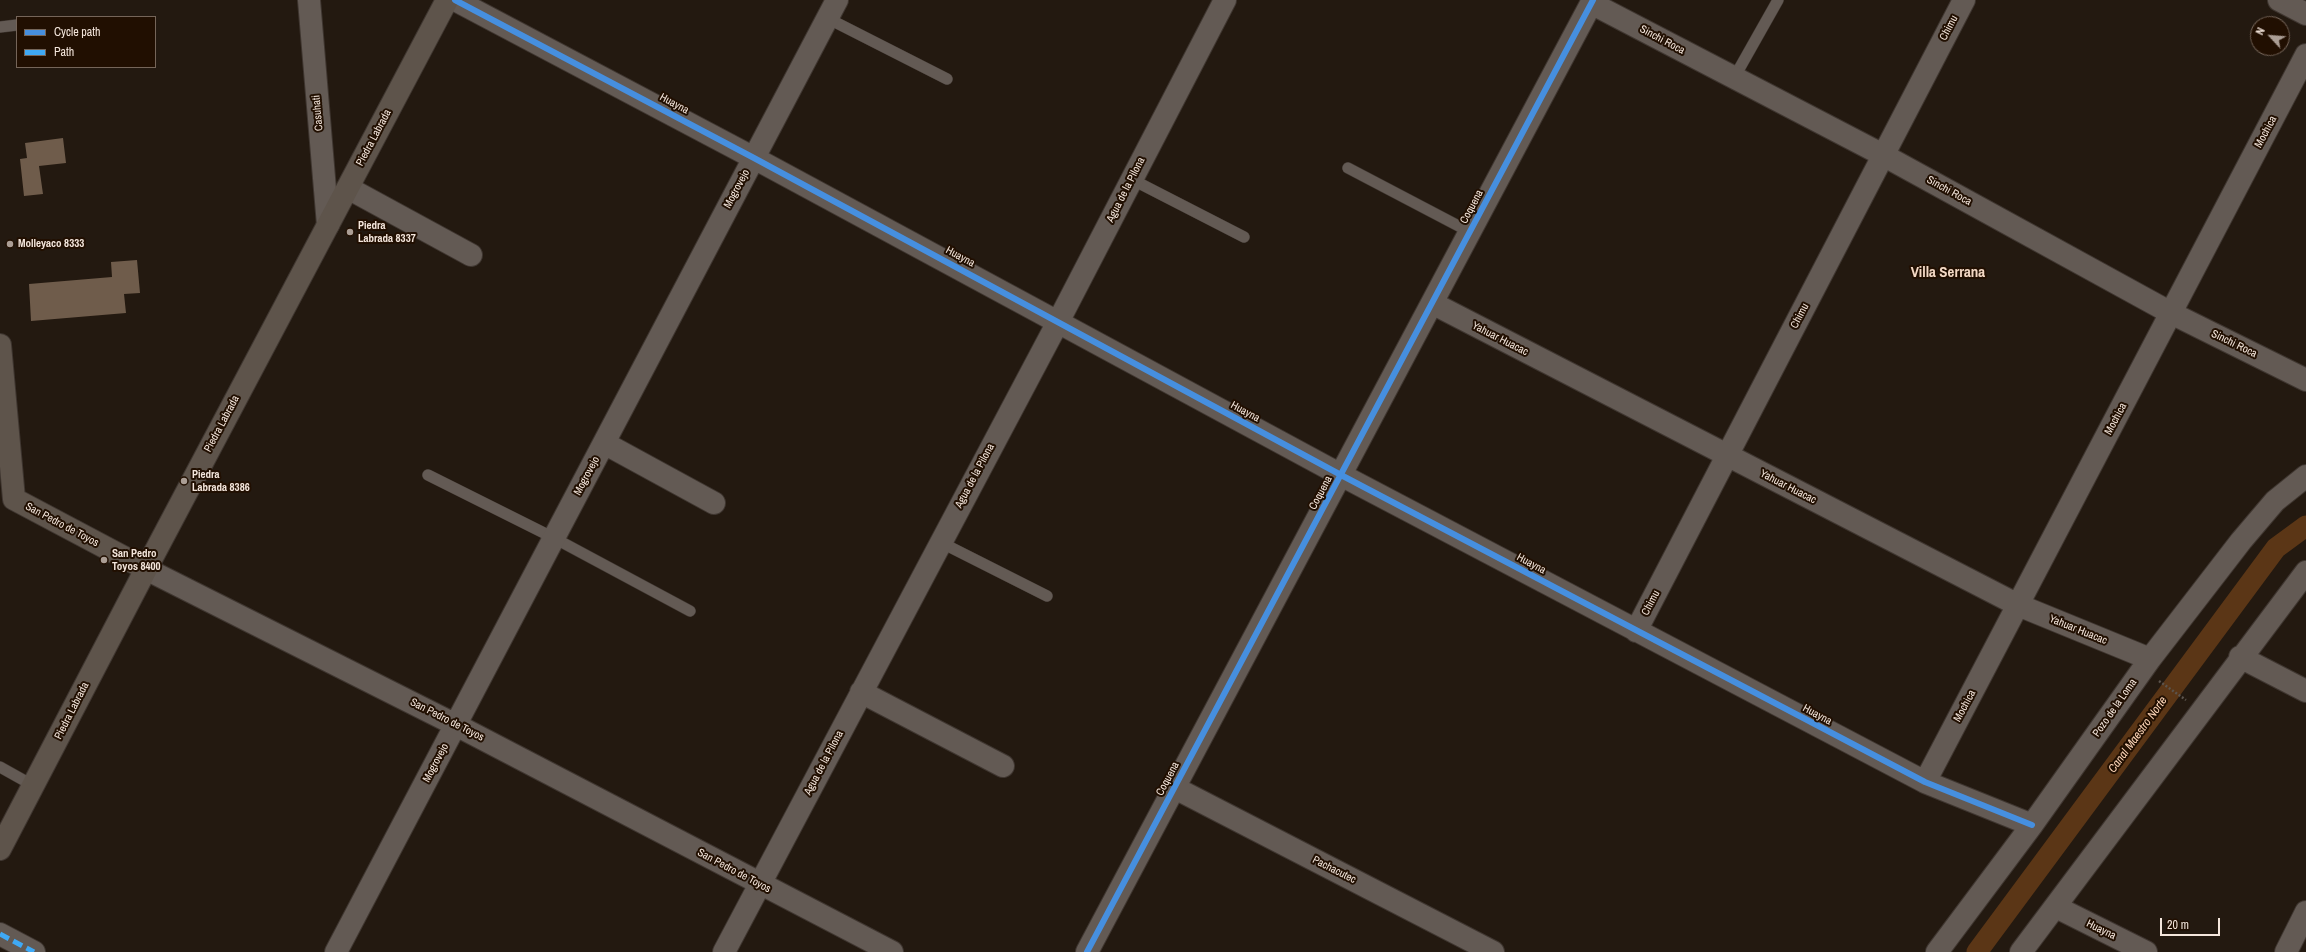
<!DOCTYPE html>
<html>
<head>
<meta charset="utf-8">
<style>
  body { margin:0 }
  #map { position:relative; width:2306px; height:952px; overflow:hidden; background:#231910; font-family:"Archivo Narrow",sans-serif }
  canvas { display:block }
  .legend { position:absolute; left:16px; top:16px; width:140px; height:52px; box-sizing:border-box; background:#210f01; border:1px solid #756559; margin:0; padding:5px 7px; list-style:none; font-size:12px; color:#f4e6dc }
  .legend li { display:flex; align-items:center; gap:8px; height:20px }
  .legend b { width:20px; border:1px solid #756559 }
  .north { position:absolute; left:2250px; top:16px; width:40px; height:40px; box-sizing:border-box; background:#210f01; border:1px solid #756559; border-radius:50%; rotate:296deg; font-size:11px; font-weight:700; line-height:16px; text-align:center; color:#f4e6dc }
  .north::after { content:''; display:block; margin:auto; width:14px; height:18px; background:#ab9e95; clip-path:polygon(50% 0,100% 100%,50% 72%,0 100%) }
  .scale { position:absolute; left:2160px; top:918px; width:60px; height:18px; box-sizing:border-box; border:2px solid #f4e6dc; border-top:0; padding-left:5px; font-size:12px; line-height:14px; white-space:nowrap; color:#f4e6dc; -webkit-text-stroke:3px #210f01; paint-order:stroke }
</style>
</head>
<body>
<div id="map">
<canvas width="2306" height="952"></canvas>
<ul class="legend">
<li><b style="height:5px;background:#468fdf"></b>Cycle path</li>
<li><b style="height:5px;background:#3fa9f5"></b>Path</li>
</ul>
<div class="north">N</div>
<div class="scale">20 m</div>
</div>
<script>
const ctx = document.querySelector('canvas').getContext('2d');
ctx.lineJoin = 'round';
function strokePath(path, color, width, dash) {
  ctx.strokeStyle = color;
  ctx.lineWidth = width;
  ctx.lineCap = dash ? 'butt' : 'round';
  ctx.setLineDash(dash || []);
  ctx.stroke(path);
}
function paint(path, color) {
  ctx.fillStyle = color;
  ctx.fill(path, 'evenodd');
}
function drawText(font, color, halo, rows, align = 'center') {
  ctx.font = font + ' "Archivo Narrow",sans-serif';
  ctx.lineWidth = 4;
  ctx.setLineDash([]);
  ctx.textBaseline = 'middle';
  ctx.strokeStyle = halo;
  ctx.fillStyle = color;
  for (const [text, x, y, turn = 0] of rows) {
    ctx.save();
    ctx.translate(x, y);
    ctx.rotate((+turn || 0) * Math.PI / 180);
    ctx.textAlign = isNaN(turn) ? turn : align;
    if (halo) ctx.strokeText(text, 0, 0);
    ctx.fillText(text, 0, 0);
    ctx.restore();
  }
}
strokePath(new Path2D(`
  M1977 952 2276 548 2306 526`), '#5b3616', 21);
paint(new Path2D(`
  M63 138 66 163 39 166 43 194 24 196 20 159 27 158 25 143Z
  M137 260 140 293 124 294 126 313 31 321 29 284 112 277 111 262Z`), '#6f5c4b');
const lane = new Path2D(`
  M827 18 947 79
  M0 27 17 25
  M1734 78 1778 0
  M1348 168 1470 232
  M1131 179 1244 237
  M428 475 554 538 690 611
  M940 542 1047 596
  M0 767 34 786`);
const street = new Path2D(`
  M309 0 328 225
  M455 0 754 158 1341 475 1925 782 2032 825
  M2279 0 2306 14
  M1591 3 1883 155 2171 313 2306 380
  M348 188 471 255
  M1432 303 2018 605 2150 659
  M604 443 714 503
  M146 569 456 725 892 952
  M1636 631 1964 0
  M2240 657 2306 691
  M861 692 1003 766
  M1925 782 2306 55
  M1175 788 1493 952
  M2056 907 2146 952
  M0 934 34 952
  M336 952 837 0
  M724 952 1058 322 1225 0
  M1087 952 1593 0
  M1937 952 2032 825 2150 659 2241 541 2275 501 2306 476
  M2021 952 2306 572
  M2286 952 2306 912`);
const secondary = new Path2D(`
  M0 345 14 499 146 569
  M0 849 146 569 447 0`);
strokePath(lane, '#3f3630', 12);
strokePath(street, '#3f3630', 24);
strokePath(secondary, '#3f3630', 24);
strokePath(new Path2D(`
  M2159 681 2186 700`), '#5c544d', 2.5, [2, 2]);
strokePath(lane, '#635a54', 11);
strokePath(street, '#635a54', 22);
strokePath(secondary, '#5e544b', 22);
strokePath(new Path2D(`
  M0 934 34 952`), '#3fa9f5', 5, [10, 5]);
strokePath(new Path2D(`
  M455 0 754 158 1341 475 1925 782 2032 825
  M1087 952 1593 0`), '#468fdf', 6);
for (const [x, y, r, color] of [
  [350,232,4,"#ab9e95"],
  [10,244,4,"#ab9e95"],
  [184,481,4,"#ab9e95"],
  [104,560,4,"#ab9e95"]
]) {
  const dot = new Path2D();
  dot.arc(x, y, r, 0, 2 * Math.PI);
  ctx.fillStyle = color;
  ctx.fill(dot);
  strokePath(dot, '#210f01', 1.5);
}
drawText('11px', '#f4e6dc', '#210f01', [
  ["Chimu",1949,28,-63],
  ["Sinchi Roca",1662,40,28],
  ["Huayna",674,104,28],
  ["Casuhati",318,113,-95],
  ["Mochica",2266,132,-62],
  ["Piedra Labrada",374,138,-62],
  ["Mogrovejo",737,189,-62],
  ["Agua de la Pilona",1126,190,-63],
  ["Sinchi Roca",1949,191,29],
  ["Coquena",1472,207,-62],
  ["Huayna",960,257,28],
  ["Chimu",1800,316,-63],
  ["Yahuar Huacac",1500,339,27],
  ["Sinchi Roca",2234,344,26],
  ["Huayna",1245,412,28],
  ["Mochica",2116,419,-62],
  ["Piedra Labrada",222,424,-62],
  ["Mogrovejo",587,476,-62],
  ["Agua de la Pilona",975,476,-62],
  ["Yahuar Huacac",1788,487,27],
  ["Coquena",1321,493,-62],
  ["San Pedro de Toyos",62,525,28],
  ["Huayna",1531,564,28],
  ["Chimu",1651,603,-63],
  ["Yahuar Huacac",2078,630,22],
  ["Mochica",1965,706,-62],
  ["Pozo de la Loma",2115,708,-55],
  ["Piedra Labrada",72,711,-63],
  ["Huayna",1817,715,28],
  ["San Pedro de Toyos",447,720,27],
  ["Mogrovejo",436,763,-62],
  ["Agua de la Pilona",824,763,-62],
  ["Coquena",1168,779,-62],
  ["Pachacutec",1334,870,27],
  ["San Pedro de Toyos",734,871,28],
  ["Huayna",2101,930,26]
]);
drawText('bold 11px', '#f4e6dc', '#210f01', [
  ["Piedra",358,226],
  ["Labrada 8337",358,239],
  ["Molleyaco 8333",18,244],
  ["Piedra",192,475],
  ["Labrada 8386",192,488],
  ["San Pedro",112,554],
  ["Toyos 8400",112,567]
], 'left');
drawText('italic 12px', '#fbd3b5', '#210f01', [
  ["Canal Maestro Norte",2138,735,-54]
]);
drawText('bold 15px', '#f3d8c4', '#210f01', [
  ["Villa Serrana",1948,273]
]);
</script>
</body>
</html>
